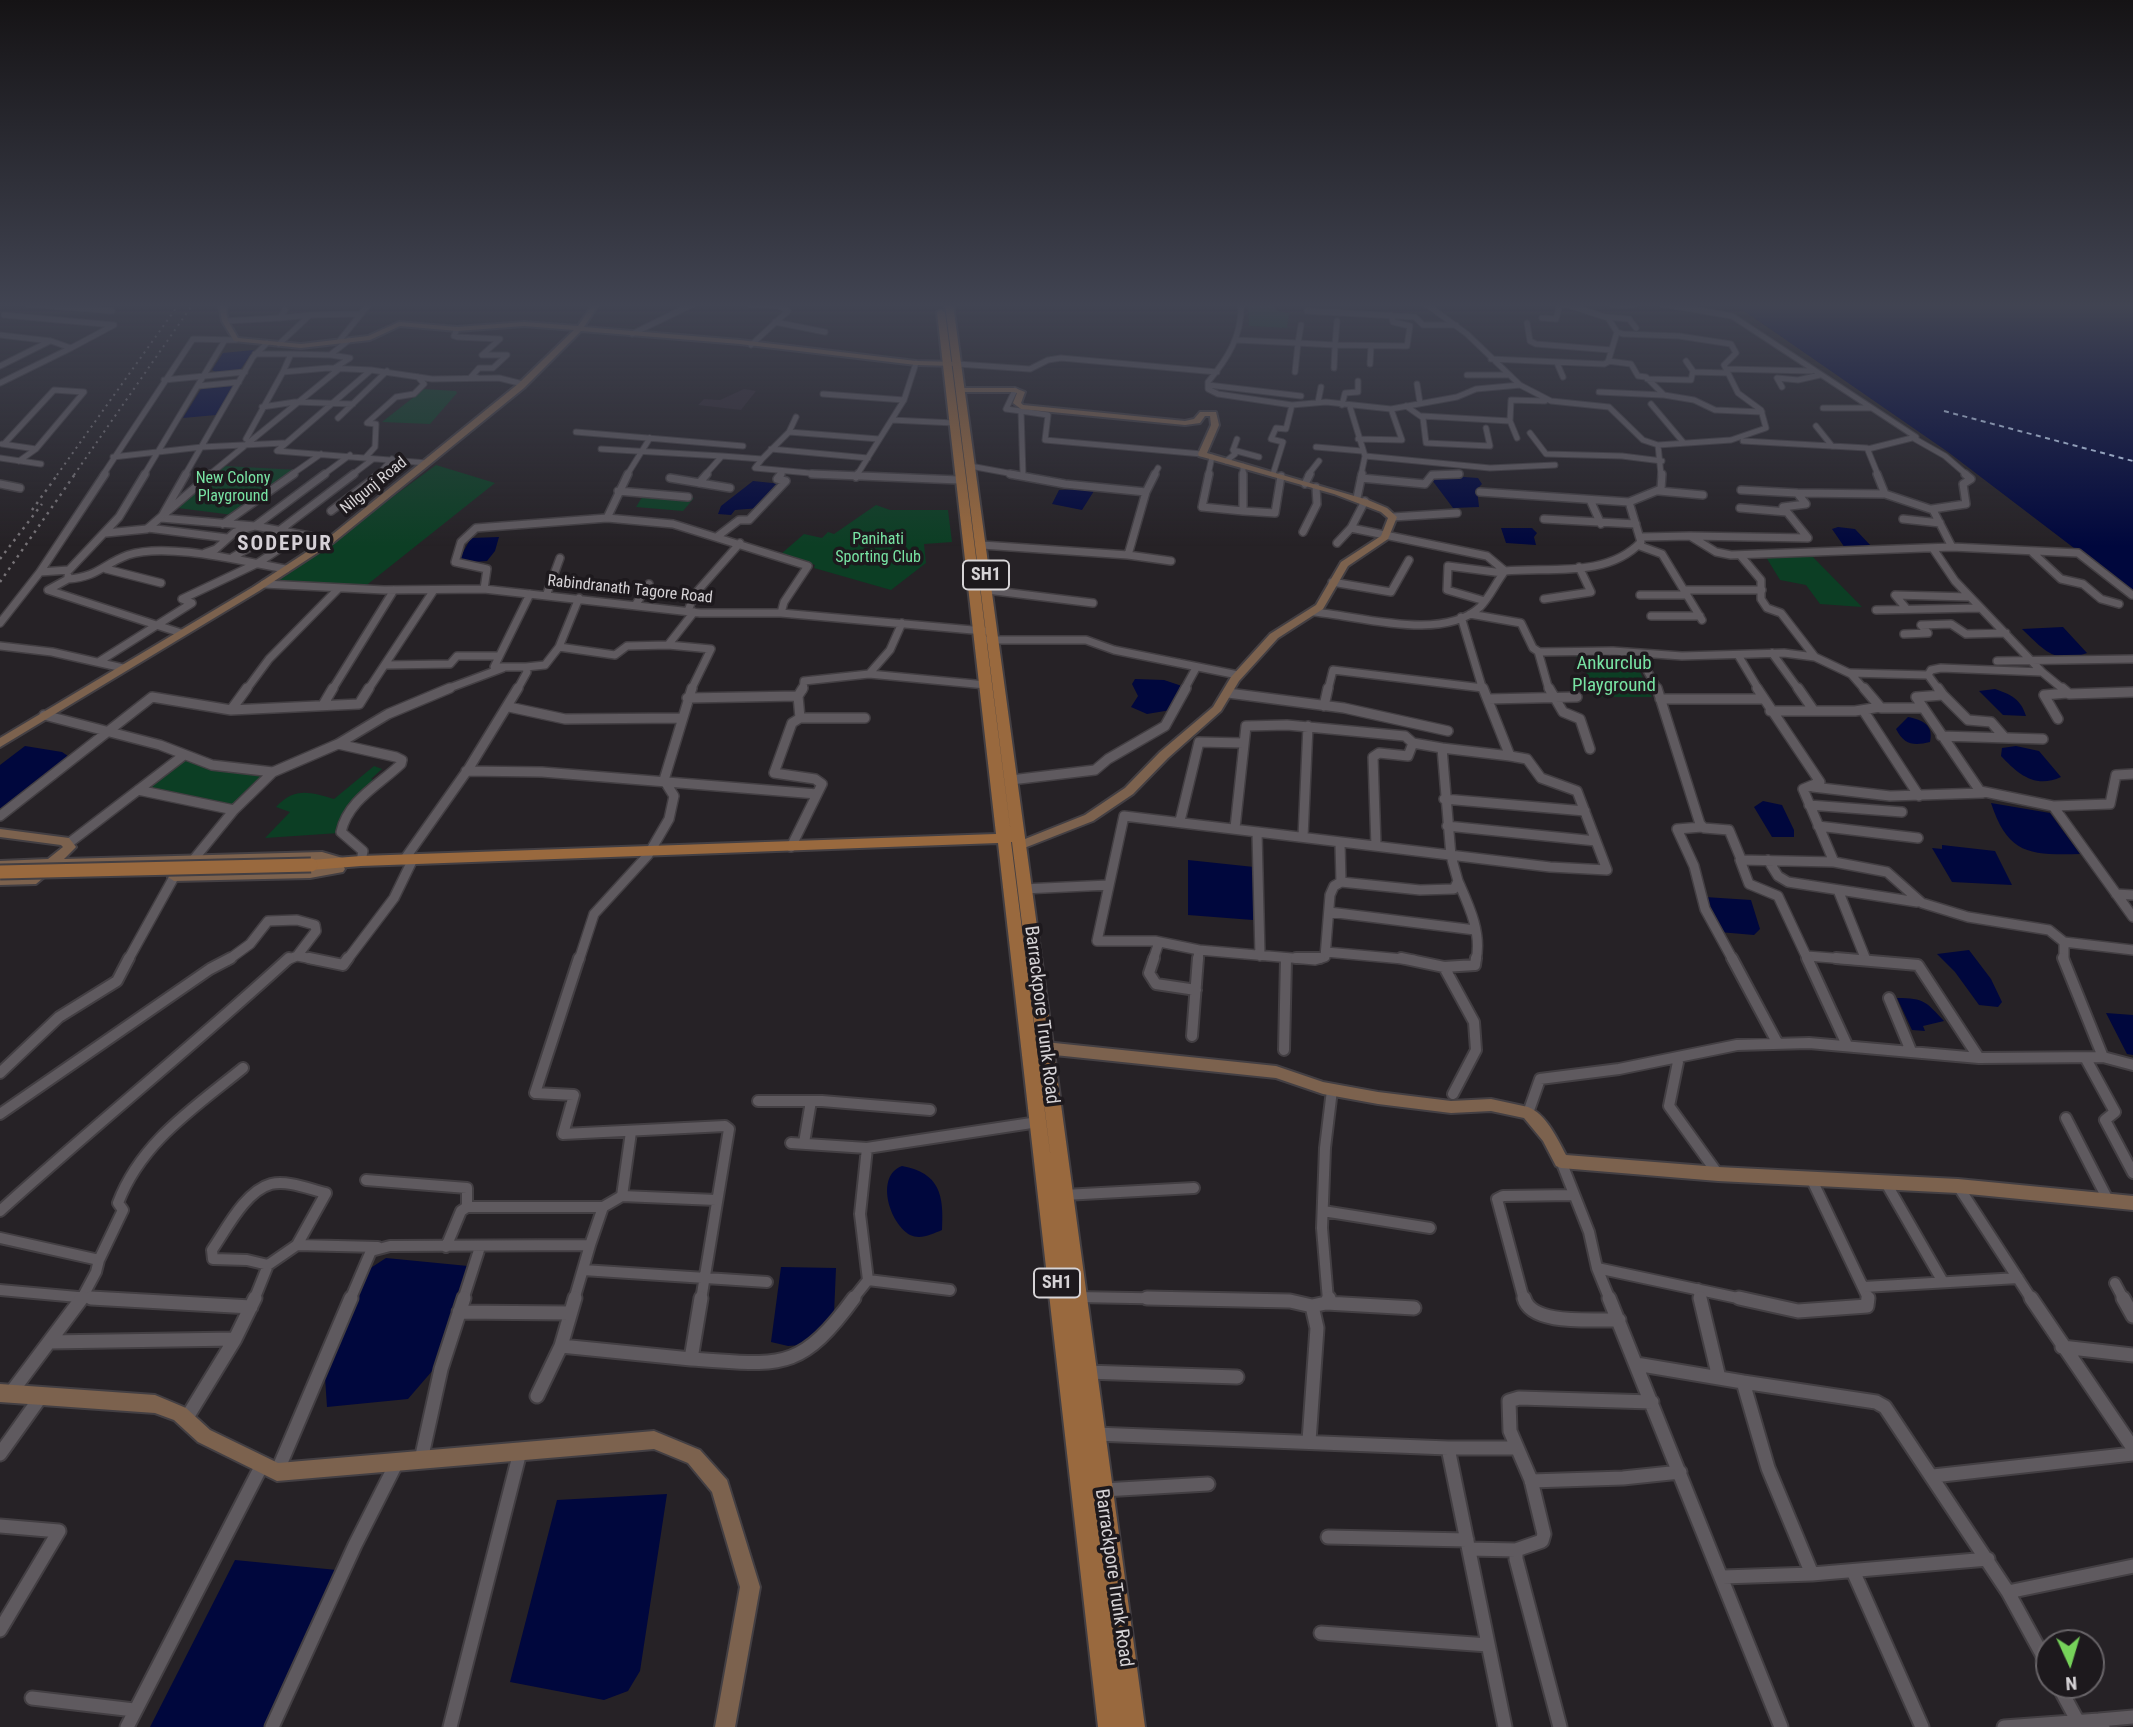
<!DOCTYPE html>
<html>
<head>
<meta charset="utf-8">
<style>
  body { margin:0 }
  #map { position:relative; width:2133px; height:1727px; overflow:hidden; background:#262226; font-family:"Roboto Condensed",sans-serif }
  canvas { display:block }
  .north { position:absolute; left:2035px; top:1629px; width:70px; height:70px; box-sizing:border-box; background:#1d191d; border:2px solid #676367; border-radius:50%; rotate:176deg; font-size:19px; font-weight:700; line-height:28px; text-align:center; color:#d6d3d6 }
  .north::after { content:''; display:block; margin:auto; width:24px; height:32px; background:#76d25a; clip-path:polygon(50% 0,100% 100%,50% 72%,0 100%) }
</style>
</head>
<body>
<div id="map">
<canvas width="2133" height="1727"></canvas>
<div class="north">N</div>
</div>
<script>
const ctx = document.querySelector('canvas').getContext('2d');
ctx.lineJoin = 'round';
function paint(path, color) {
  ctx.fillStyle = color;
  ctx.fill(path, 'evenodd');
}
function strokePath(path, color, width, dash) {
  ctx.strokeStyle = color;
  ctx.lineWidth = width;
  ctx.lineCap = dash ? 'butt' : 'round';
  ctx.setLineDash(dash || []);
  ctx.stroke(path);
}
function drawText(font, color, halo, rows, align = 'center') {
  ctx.font = font + ' "Roboto Condensed",sans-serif';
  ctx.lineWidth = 7;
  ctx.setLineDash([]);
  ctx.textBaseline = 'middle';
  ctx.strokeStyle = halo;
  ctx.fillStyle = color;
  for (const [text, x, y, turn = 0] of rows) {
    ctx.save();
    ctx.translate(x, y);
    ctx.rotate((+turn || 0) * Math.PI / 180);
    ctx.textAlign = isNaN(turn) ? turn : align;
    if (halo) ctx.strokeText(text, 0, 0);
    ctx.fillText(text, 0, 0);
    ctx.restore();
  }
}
paint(new Path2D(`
  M744 389 756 391 741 410 698 405 704 399 720 400Z`), '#322a33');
paint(new Path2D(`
  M1248 304H1273L1277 311 1289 313 1287 328 1249 326Z
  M424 389 456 391 457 393 430 424 382 422Z
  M436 465 495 483 363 588 277 582Z
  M224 466 299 470 233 515 178 508Z
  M644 494 694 498 683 511 636 507Z
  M876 505 890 510H948L952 542 924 544 926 563 891 590 814 568 815 565 781 554 804 534 822 538 828 532 834 534Z
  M1811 555 1862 607 1820 604 1806 585 1780 580 1766 557Z
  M1602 653 1633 657 1652 697H1601L1576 656Z
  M183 758 270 773 234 808 145 789Z
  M374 766 382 769 371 779 378 781 345 813 337 827 339 833 265 838 290 812 276 807C295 787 309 792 334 799Z`), '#0c3e24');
paint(new Path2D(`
  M1734 304H2133V593L1948 452Z
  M254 350 240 370 217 373 212 370 223 353Z
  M234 384 216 415 183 418 201 389Z
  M1436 475 1478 478 1482 484 1477 489 1479 507 1453 508 1432 480Z
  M753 481 782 484 760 508 735 510 731 515 718 514 721 506Z
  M1082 489 1094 491 1082 510 1052 504 1059 490Z
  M1838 527 1855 529 1872 547 1845 548 1832 529Z
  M1501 528H1532L1537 533 1534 537 1536 545 1506 543Z
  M499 537 495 551 487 561 457 563 471 538Z
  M2063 627 2087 653C2055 665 2044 650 2022 629Z
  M1135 679 1164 680 1182 686 1171 710 1147 714 1131 707 1138 696 1132 684Z
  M1995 689C2010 694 2021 699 2026 716L2003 715 1979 691Z
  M1908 717C1923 720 1934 725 1930 742 1914 746 1904 745 1896 729Z
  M25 746 62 752 71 758 0 809V765Z
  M2016 746 2039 751 2061 777C2035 789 2018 774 2001 756L2002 748Z
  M1763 801 1782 805 1794 830V837H1772L1754 807Z
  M1991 803 2050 813 2080 854C2030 855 2008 855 1991 803Z
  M1942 845 1995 851 2012 885 1952 882 1932 848 1942 849Z
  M1188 860 1254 867 1253 920 1188 915Z
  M1705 897 1751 900 1760 929 1754 935 1719 932Z
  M1969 950 1991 979 2002 1002 1998 1007 1979 1005 1955 972 1937 954Z
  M1897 998C1925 998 1926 1002 1944 1021L1923 1026 1925 1031 1912 1030Z
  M2106 1013 2133 1015V1055L2127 1054Z
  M902 1166C940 1173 944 1195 942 1230 932 1234 921 1240 910 1235 889 1223 875 1176 902 1166Z
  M386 1258 468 1266 433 1370 408 1399 327 1407 325 1377 366 1271Z
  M781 1267 836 1268 834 1314 811 1344 788 1346 771 1342Z
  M667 1494 640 1671 628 1691 604 1700 510 1682 557 1500Z
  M235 1560 337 1570 266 1727H150Z`), '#00073d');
strokePath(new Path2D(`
  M1944 411 2133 461`), '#c6dcff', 2, [5, 4.5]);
const streetFar4 = new Path2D(`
  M28 304 112 311
  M750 304 779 306 788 311 751 345
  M1241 304C1242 336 1228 358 1208 382V389L1218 394 1292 405 1326 402 1391 409 1457 397 1476 389 1520 385
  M1426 304 1467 334 1520 385 1551 401 1609 407 1643 440 1658 445
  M1565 304 1608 318 1617 332 1623 334 1679 336 1731 344 1736 353 1724 365 1738 393 1761 410 1766 428 1731 440 1658 445 1661 475
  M1662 304 1732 316 1916 437 1868 449
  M285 310 280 318 310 315
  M1307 311 1415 317 1423 325H1456
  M4 315 114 325 71 348
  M1606 317 1629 319 1636 328
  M1542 318 1556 319 1560 304
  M225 321 280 318
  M775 322 825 332
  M1527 323 1530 341 1536 344 1611 350
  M457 329 454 336 457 337 500 339 482 355H507L493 368H479L471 377 478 378
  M632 334 693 304
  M0 335 51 341 71 348 0 383
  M340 340 369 304
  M1237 340 1298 343 1301 325
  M279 344 310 315 360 314
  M255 354H291L283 372 328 368 371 370 277 451 427 463
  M291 354 330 355 349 340
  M331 355 350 358 333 369
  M1491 359 1604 364 1608 362 1617 332
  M1608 361 1631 364 1638 376 1646 377 1664 395 1694 400 1715 410 1762 412
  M1557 363 1563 377
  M957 364 1030 369 1048 360 1061 358 1217 372
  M1370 364 1371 346
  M0 366 50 341
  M1334 368 1335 345 1407 346 1410 326 1393 322 1391 315
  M1726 369 1812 371
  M371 370 432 379 499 378 523 384
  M1295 372 1298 343 1335 345 1337 321
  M1693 372 1728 373
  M1467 375H1509
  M1647 379 1691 380 1693 371 1686 361
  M164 380 245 372
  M1417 384 1420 403
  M1208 385 1301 396
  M198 386 239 382
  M1782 387 1777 378 1798 380 1820 375
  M1015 390 1006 409 1021 411 1023 475
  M1599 392 1663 395
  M823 394 904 400
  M1318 402 1321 387
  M1651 404 1683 442
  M1342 405 1345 393 1358 392V381
  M1406 406 1423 418 1426 443 1490 446 1486 428
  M262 407 295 402 353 404
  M1350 407 1365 456 1361 475
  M1823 408H1871
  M1021 411 1048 415 1045 440 1202 454
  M1422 416 1510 421 1511 400 1545 401
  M796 417 789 432 879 439
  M338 418 387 371
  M892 420 954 423
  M1510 421 1517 438
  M1816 426 1832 446
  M576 432 743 446
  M1530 433 1546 454 1622 456 1662 461
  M246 439 283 372
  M1358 439 1402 440 1391 409
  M1915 439 1945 456 1967 475
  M1743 441 1867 448 1878 475
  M2 444 36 449 19 461
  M4 444 54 390 84 392 36 449
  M1316 447 1362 451
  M601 449 722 456 705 475
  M771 449 868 458
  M1233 450 1237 439
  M722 456 762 459 755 468 831 475
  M1365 456 1490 468 1555 465
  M113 457 202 447 284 443
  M0 458 41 464
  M365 458 375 447 376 424 367 423 396 397 414 394 424 384 418 377
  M762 459 789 432
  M1226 461 1235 454 1233 450 1259 457
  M970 466 1019 475
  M1243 466V475
  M1273 474 1283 442 1271 439 1276 428 1286 429 1292 405
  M103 475 193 339 236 340
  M144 475 225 340
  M185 475 253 357 267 343
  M209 475 339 369
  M291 475 321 454
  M323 475 350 455
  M352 475 373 459
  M378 475 392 459
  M627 475 650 438
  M780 475 783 471
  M857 475 904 400 916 363
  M1154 475 1158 468
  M1208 475 1212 457
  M1308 475 1319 461
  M1432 475 1459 474`);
const streetFar3 = new Path2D(`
  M186 474 161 518 255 526 331 540
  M628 474 607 518 673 524 808 566 784 602 781 613
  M812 474 959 480
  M1209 474 1202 507 1243 511
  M1243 474V511L1275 513 1281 476
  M856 477 858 474
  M670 478 730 488
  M1361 478 1425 484 1432 475 1459 474
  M699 483 707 474
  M0 484 20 488
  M1305 484 1310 474
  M1741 490 1797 493
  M618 491 688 497
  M1659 491 1703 495
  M1146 492 1155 474
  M1480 492 1629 502
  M1357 498 1362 474
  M1591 502 1601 524
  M1740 508 1787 512
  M1932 509 1966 504 1963 484 1971 479 1965 474
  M331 511 380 474
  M1393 517 1457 513
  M1544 519 1636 524
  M1903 519 1940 523
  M223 524 294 474
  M148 528 227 538
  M1351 528 1487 556 1505 571
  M1303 532 1317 504 1316 487
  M106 533 147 529 211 474
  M718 536 739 520H749L786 481 777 479 781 474
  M1690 536 1808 538 1783 507 1806 504 1797 493 1885 494
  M1642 537 1690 536 1716 552 1731 555 1952 547 1933 510 1885 494 1877 474
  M1337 543 1351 528 1365 501
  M982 545 1128 555 1146 492 1065 484 1010 474
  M1640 546 1662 554 1702 620
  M1952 547 2078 553 2132 595
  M1934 550 1955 581 2042 672
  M205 553 216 549 235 532 255 526 325 474
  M2033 553 2061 579 2083 584 2101 599 2119 604
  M1128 555 1171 561
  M1740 555 1761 580V599L1767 608 1781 613 1815 657
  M233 557 280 530 354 474
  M106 569 161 583
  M40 572 69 570 119 517 145 474
  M68 576V579L48 590 181 633
  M68 579C98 577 103 564 128 555 168 542 244 562 286 569
  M1332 582 1391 592 1409 560
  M264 584 384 590 484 589 700 613H781L984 631
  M484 589 487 569 455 562 461 542 476 528 607 518
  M987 590 1093 603
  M1684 590H1762
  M1640 595H1687
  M546 596 560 558
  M1544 599 1591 592 1579 567
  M1485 601 1447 590 1448 566 1503 573
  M636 604 649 584
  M1905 607 1895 595 1970 597
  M1876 610 1980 608
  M688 611 694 595 740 543
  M1314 612C1360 616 1442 642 1480 607 1490 597 1496 582 1505 571 1550 567 1607 578 1641 542L1629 502 1661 489 1662 474
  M1470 614 1521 623 1533 648 1539 652 1613 651 1682 656 1784 653 1815 657 1851 674 1865 690
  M1651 616H1700
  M1461 617 1483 690
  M0 623 40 572 105 474
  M902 623 890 650 869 674 986 685
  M1904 634 1928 633 1921 625 1951 624 1966 634 2006 633
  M988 640H1086L1114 650 1238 675
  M0 646 52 652 123 668
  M559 647 579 598
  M1538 651 1549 690
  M1772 653 1799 690
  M1738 655 1759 690
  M1639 656 1658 690
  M100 661 192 603 182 599 258 563 300 535
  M1997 661 2133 659
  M386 665 450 664 457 656H499
  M526 667 545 665 559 647 615 655 627 646 668 645
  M1850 673 1928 675
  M246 690 269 659 339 588
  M332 690 394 590
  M368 690 434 590
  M444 690 503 668
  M517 690 527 672 526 667H494L530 594
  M691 690 711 649 668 645 694 612
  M803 690 804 681 869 674
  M1184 690 1196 668
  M1328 690 1333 670 1483 688
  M1939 690 1928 675 1931 670 1941 668 2042 672 2064 690`);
const streetFar2 = new Path2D(`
  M1549 688 1563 712 1580 719 1590 749
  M1657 688 1700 824 1704 828 1729 830 1741 859
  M1757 688 1820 782 1803 789 1834 862 1887 872 1922 903 1968 917 2049 930 2064 942
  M1798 688 1814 711
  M1864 688 1881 708H1922
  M1938 688 1943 695 1916 697 1980 791 2053 806 2110 804 2116 775 2133 774
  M2062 688 2069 694 2133 692
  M1228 693 1344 708 1448 731
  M1943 695 1968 720 1991 722 2005 738
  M687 698 798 696
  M1488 699 1577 697
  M1660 699H1764
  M323 705 333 688
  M1324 706 1328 688
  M509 707 565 719 680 718
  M231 710 247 688
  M1863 710 1919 796
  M1770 711H1855L1880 707
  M44 715 160 745 212 765 273 772 338 744 396 757 402 760 401 764C379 785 348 800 341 832L363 851 361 861
  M800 718 798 696 803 688
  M2058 719 2044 695 2067 693
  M1941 736 2043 739
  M338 744 388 714 450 688
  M466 771 542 772 817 794
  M1011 780 1095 770 1108 759 1165 726 1186 688
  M1813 787 1890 796 1983 793
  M138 790 234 810
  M1444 799 1585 811
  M1809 805 1902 812
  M2053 806 2133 917
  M0 816 152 697 231 710 359 704 369 688
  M1180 821 1199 742 1244 743
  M1447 826 1596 841
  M1818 826 1918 838
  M1702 827 1677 829 1694 866 1705 909 1733 960
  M1235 828 1246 726 1287 725 1405 736 1413 743
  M1257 832 1260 956
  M1303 837 1308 726
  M69 843 184 755
  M1340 843 1341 882
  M1376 846 1373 757 1379 753 1408 756 1413 743 1442 748
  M791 847 822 784 815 779 774 773 792 723 800 718H865
  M194 859 234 810 273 772
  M404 860 469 768 518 688
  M1768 860 1778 876 1788 882 1917 902
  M1458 881C1469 906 1482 933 1476 960
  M1023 889 1109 885
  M1838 890 1866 960
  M2116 894 2133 895
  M1329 912 1475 930
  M1199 950 1315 960 1325 957 1330 895 1334 886 1341 882 1420 890 1454 889 1458 881 1451 856 1442 748 1510 756
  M1326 952 1414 960
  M1807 956 1858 960
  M128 960 174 877
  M228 960 250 944 268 921 297 920 315 925 316 931 297 956
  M287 960 297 956 318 960
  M347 960 394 898 413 859
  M579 960 594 914 648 855 669 819 674 796 664 780 692 688
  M1153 960 1159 942
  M1198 960 1199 950 1155 941H1097L1124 816 1550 867 1607 870 1577 791 1541 778 1527 759 1510 756 1483 688
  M1808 960 1778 896 1749 884 1740 860 1834 862
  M2064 960V942L2133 950`);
const streetFar1 = new Path2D(`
  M309 958 343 965 348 958
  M579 958 535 1093 574 1095 563 1134 725 1126 729 1129 701 1300
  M1154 958 1149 973 1156 984 1196 990
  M1296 958H1320
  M1401 958 1444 967 1475 965 1476 958
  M1732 958 1778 1044
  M1807 958 1847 1045
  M1836 958 1918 965 1979 1058
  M2063 958 2103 1057
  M1444 967 1474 1022 1476 1050 1453 1094
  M1889 998 1911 1051
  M1192 1036 1198 958
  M1284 1050 1286 959
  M1679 1057 1669 1106 1718 1174
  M2086 1059 2115 1112 2105 1120 2133 1173
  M0 1073 59 1017 117 981 129 958
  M758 1101H822L930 1110
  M1528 1113 1540 1079 1619 1069 1737 1045 1809 1043 1979 1058 2103 1057 2133 1065
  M0 1114 210 969 231 958
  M2066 1118 2108 1200
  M631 1132 622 1196 716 1200
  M791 1143 867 1148
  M804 1143 811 1101
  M1561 1161 1589 1232 1597 1268 1610 1300
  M1811 1178 1869 1300
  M366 1180 467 1188V1207
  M1886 1183 1943 1282
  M1958 1186 2032 1300
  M1064 1195 1194 1188
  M0 1211C95 1125 194 1045 289 958
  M1323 1211 1430 1228
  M0 1238 99 1260 96 1272 81 1300
  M446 1247 461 1211 467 1207H603
  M99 1260 123 1210 118 1203C141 1142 194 1108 243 1068
  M268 1265 297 1245 378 1247
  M1597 1268 1747 1300
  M583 1270 767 1282
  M868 1280 950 1290
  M2115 1283 2124 1300
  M1864 1287 2018 1278
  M1698 1289 1701 1300
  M0 1290 111 1300
  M1077 1297 1240 1300
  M254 1300 268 1265 247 1260 213 1259 212 1250C226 1230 245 1191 271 1184 288 1180 309 1189 326 1193L297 1245
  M350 1300 371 1251 390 1246 590 1245 603 1207 622 1196
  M463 1300 480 1247
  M574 1300 590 1245
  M852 1300 868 1280 860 1214 867 1148 1038 1122
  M1328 1300 1322 1228 1325 1148 1332 1090
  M1524 1300 1497 1199 1503 1196 1574 1195`);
const street = new Path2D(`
  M91 1298 251 1307
  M701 1298 691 1359C778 1364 798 1375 854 1298
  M1147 1298 1290 1301 1312 1306 1317 1328 1309 1441
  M1524 1298C1531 1326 1594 1319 1619 1320
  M1609 1298 1781 1727
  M1700 1298 1719 1378
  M1739 1298 1798 1311 1867 1306 1868 1298
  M2031 1298 2133 1448
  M2123 1298 2133 1316
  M1326 1303 1414 1308
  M1312 1306 1326 1303 1329 1298
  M459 1312 570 1313
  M49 1342 235 1339
  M561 1346 691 1359
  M2062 1347 2133 1355
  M1636 1364 1743 1382
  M1086 1372 1237 1377
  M10 1394 82 1298
  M537 1396 561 1346 575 1298
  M186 1419 235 1339 255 1298
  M1095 1434 1448 1448 1505 1727
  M1448 1448H1516
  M0 1454 40 1398
  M421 1460 441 1369 464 1298
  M277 1472 351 1298
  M1933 1476 2133 1454
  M1531 1481 1623 1478 1680 1472
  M1103 1490 1208 1484
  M0 1526 59 1531 0 1630
  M1328 1537 1467 1540
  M1469 1549 1516 1550
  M1853 1571 1922 1727
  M1812 1574 1768 1468 1743 1382 1876 1402 1885 1407 2008 1592
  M1723 1577 1812 1574 1988 1559
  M1321 1633 1488 1645
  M2049 1667 2008 1592 2133 1566
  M2058 1685 2077 1720
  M32 1698 134 1710
  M2099 1720 2133 1717
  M127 1727 262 1465
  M272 1727 355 1545 397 1462
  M450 1727 520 1452
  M1560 1727 1516 1559V1550L1542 1541 1544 1534 1531 1480 1510 1431 1509 1401 1519 1398 1652 1402
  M2004 1727 2099 1720 2103 1727`);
const secondary = new Path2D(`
  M219 304H225L228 321 238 338 301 344 368 336 399 322 457 327 524 322 578 326 593 304H599L584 327 740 340 916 361 957 362 961 364 957 366 916 365 740 344 581 331 524 388 334 542 259 591 0 747V738L253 587 328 538 518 384 574 330 524 326 457 331 400 326 370 340 301 348 234 341 222 321Z
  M1561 304H1569L1564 306Z
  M1609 304H1637C1631 308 1615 308 1609 304Z
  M958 388H1015L1025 392 1021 403 1023 405 1185 421 1194 419 1200 412H1216L1219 425 1207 453 1368 500 1387 508 1397 517 1388 539 1348 566 1323 609 1278 638 1239 681 1221 711 1168 758 1133 794 1093 821 1019 850 1013 846 1015 843 1085 815 1125 788 1160 752 1213 707 1231 677 1270 634 1316 605 1341 562 1381 536 1388 518 1381 512 1334 494 1199 456 1198 454 1211 425 1210 416H1205L1200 423 1185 425 1021 409 1013 403 1017 393 1014 392H958Z
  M0 829 69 838 76 847 64 859 322 852 346 859 348 862 343 866 345 869 343 872 310 878 174 881 168 877 174 873 310 870 337 865 322 860 55 868 36 884 0 885V877H29L38 868 0 869V861L48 859 63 847 61 845 0 837Z
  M1045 1042 1276 1066 1323 1082 1378 1092 1451 1101 1491 1099 1528 1107C1546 1114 1557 1138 1566 1155L1718 1167 1958 1179 2133 1196V1210L1958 1193 1718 1181 1561 1168 1556 1166 1543 1141 1524 1118 1491 1111 1451 1113 1378 1104 1323 1094 1276 1078 1045 1054 1040 1052 1038 1048 1040 1044Z
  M0 1384 155 1395 186 1408 210 1430 278 1463 654 1431 700 1450 727 1480 760 1587 735 1727H715L740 1587 712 1492 688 1463 654 1449 277 1481 198 1442 174 1420 155 1413 0 1402Z`);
const primary = new Path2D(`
  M945 304H953L1145 1727H1098L998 843 361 866 311 870 304 865 311 860 361 856 996 834 937 312 941 310 945 312 1011 834ZM1011 842H1012L1051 1160Z`);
strokePath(streetFar4, '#433f43', 7);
strokePath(streetFar3, '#433f43', 10);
strokePath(streetFar2, '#433f43', 12);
strokePath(streetFar1, '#433f43', 14);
strokePath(street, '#433f43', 17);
strokePath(secondary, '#433f43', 4);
strokePath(primary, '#433f43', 4);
strokePath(streetFar4, '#5f5a5f', 5);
strokePath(streetFar3, '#5f5a5f', 7);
strokePath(streetFar2, '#5f5a5f', 9);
strokePath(streetFar1, '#5f5a5f', 10);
strokePath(street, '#5f5a5f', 13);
paint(secondary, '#7c624e');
paint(primary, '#99693e');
strokePath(new Path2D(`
  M57 475 179 304
  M74 475 193 304`), '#777377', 2, [2, 4.5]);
strokePath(new Path2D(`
  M32 510 58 474
  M0 559 42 504
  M0 582 75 474`), '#777377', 2.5, [2.5, 5]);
const primaryBridge = new Path2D(`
  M0 872 311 865`);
strokePath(primaryBridge, '#433f43', 17, []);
strokePath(primaryBridge, '#99693e', 13);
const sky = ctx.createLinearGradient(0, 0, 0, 546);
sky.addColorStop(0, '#151315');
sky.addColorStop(0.56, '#414452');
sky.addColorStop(1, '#41445200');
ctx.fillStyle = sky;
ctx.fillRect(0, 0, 2133, 546);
drawText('16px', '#78e3a3', '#1d191d', [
  ["New Colony",233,479],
  ["Playground",233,497],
  ["Panihati",878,540],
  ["Sporting Club",878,558]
]);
drawText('16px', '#d6d3d6', '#1d191d', [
  ["Nilgunj Road",374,486,-39],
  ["Rabindranath Tagore Road",630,590,6]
]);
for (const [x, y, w] of [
  [986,575,46],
  [1057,1283,46]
]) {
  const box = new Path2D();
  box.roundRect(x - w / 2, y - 14.5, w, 29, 5);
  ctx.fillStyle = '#1d191d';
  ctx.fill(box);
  strokePath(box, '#d6d3d6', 2);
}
drawText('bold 18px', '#d6d3d6', null, [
  ["SH1",986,575],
  ["SH1",1057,1283]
]);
drawText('19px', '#78e3a3', '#1d191d', [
  ["Ankurclub",1614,664],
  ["Playground",1614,686]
]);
drawText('19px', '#d6d3d6', '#1d191d', [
  ["Barrackpore Trunk Road",1041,1015,83],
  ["Barrackpore Trunk Road",1113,1578,82]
]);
ctx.letterSpacing = '2px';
drawText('bold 21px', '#d5d0d6', '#1d191d', [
  ["SODEPUR",285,545]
]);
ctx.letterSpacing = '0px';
</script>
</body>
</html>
